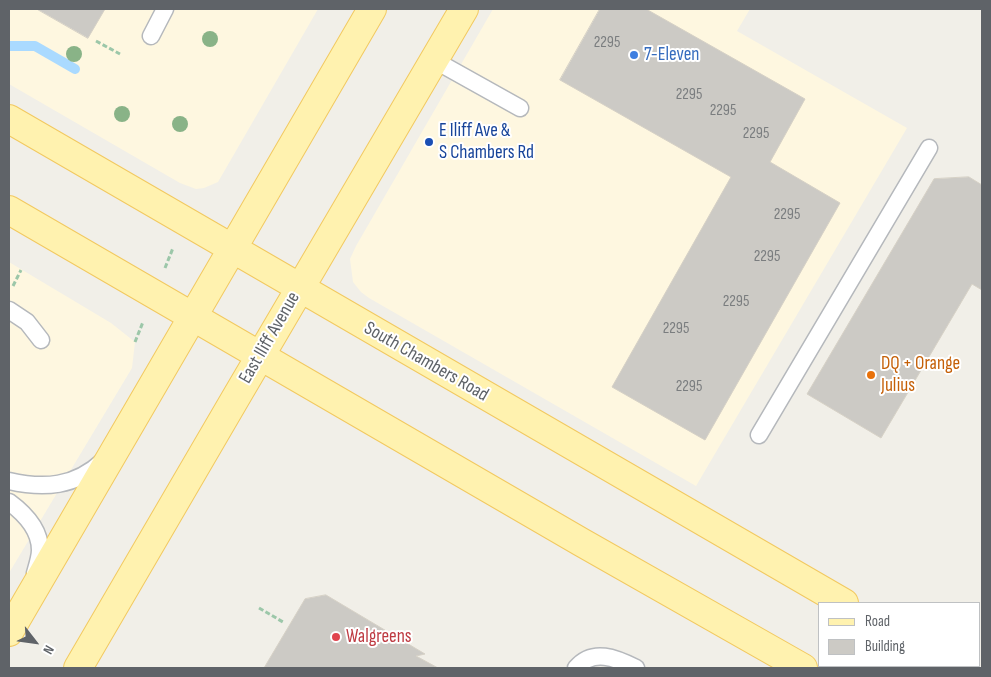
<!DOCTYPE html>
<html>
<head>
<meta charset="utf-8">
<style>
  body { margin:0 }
  #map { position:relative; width:991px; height:677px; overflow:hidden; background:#f1efe8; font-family:"Sofia Sans Condensed",sans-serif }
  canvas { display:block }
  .frame { position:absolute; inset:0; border:10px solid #5f6368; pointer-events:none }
  .legend { position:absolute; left:818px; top:602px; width:162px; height:65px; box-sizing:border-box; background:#fff; border:1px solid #bfc1c3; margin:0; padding:6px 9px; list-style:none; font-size:15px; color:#5f6368 }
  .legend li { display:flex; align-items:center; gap:10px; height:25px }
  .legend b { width:25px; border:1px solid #bfc1c3 }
  .north { position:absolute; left:10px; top:617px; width:50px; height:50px; -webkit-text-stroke:4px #fff; paint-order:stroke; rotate:120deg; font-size:14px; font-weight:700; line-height:20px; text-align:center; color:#5f6368 }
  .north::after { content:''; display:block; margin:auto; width:18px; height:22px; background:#5f6368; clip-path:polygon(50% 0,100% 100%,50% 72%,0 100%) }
</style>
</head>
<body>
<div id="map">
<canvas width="991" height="677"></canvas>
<div class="frame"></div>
<ul class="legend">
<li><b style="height:6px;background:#fff2af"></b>Road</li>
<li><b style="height:14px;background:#cccac5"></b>Building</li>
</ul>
<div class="north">N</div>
</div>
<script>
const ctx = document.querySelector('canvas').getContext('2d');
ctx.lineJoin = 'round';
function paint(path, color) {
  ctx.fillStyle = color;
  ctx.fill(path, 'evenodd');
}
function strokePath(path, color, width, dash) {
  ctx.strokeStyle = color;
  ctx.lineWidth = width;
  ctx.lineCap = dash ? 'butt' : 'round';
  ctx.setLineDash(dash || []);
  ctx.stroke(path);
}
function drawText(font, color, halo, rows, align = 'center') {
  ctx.font = font + ' "Sofia Sans Condensed",sans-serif';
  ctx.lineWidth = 4;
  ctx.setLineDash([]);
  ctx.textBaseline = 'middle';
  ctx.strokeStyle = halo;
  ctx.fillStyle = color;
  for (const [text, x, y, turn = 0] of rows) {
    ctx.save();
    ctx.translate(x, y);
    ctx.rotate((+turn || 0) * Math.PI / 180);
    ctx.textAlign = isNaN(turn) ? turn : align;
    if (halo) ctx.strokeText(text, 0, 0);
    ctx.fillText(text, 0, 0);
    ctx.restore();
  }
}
paint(new Path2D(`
  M9 9H318L218 182 204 188 196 189 180 183 9 84Z
  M493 9H750L737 31 907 128 696 486 369 298 361 292 353 282 350 259 356 246Z
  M9 262 111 323 135 342 132 368 9 573Z`), '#fef7e0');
strokePath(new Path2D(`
  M9 46H35L75 69`), '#aadaff', 10);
const building = new Path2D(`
  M37 9H105L88 38Z
  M600 9H646L805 99 770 162 840 203 705 440 612 387 731 177 560 80Z
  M969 177 982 185V290L972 284 881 438 807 394 934 179Z
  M326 595 425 654 416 656 438 668H264L305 599Z`);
paint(building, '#cccac5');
strokePath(building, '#d6d1c6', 1);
const lane = new Path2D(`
  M151 36 165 9
  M434 60 520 108
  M9 310 27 322 41 340
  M759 435 929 148
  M9 481C44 489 75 487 103 461
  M9 502C24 513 40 530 40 550 40 557 37 566 35 573
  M576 668C593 648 616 658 636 668`);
const primary = new Path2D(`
  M9 119 844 603
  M9 210 581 542 803 668
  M9 632 372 9
  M953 666 957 668
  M78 668 235 399 464 9`);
strokePath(lane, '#b5b8bc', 19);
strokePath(primary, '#f2c960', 30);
strokePath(new Path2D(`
  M96 41 120 54
  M165 268 173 248
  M13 286 21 270
  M135 342 143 322
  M259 608 283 622`), '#9cc7a9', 3, [5, 2.5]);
strokePath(lane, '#fff', 16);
strokePath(primary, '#fff2af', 28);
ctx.fillStyle = '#89b387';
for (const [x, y] of [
  [210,39],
  [74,54],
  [122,114],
  [180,124]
]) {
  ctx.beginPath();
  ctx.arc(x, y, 8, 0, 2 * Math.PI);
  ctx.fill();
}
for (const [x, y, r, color] of [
  [634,55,5,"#3f7fe0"],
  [429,142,5,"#1a4fb4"],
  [871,375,5,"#e8710a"],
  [336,637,5,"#e0444e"]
]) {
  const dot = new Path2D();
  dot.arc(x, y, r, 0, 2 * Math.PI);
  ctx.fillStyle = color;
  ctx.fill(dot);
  strokePath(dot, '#fff', 2);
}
drawText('16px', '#7a7d7f', null, [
  ["2295",607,43],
  ["2295",689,95],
  ["2295",723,111],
  ["2295",756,134],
  ["2295",787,215],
  ["2295",767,257],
  ["2295",736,302],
  ["2295",676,329],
  ["2295",689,387]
]);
drawText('19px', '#366cbe', '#fff', [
  ["7-Eleven",644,55]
], 'left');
drawText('19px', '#164399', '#fff', [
  ["E Iliff Ave &",439,131],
  ["S Chambers Rd",439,153]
], 'left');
drawText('19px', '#5f6368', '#fff', [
  ["East Iliff Avenue",270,338,-60],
  ["South Chambers Road",426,362,30]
]);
drawText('19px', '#c56008', '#fff', [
  ["DQ + Orange",881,364],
  ["Julius",881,386]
], 'left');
drawText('19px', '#be3a42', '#fff', [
  ["Walgreens",346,637]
], 'left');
</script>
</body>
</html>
